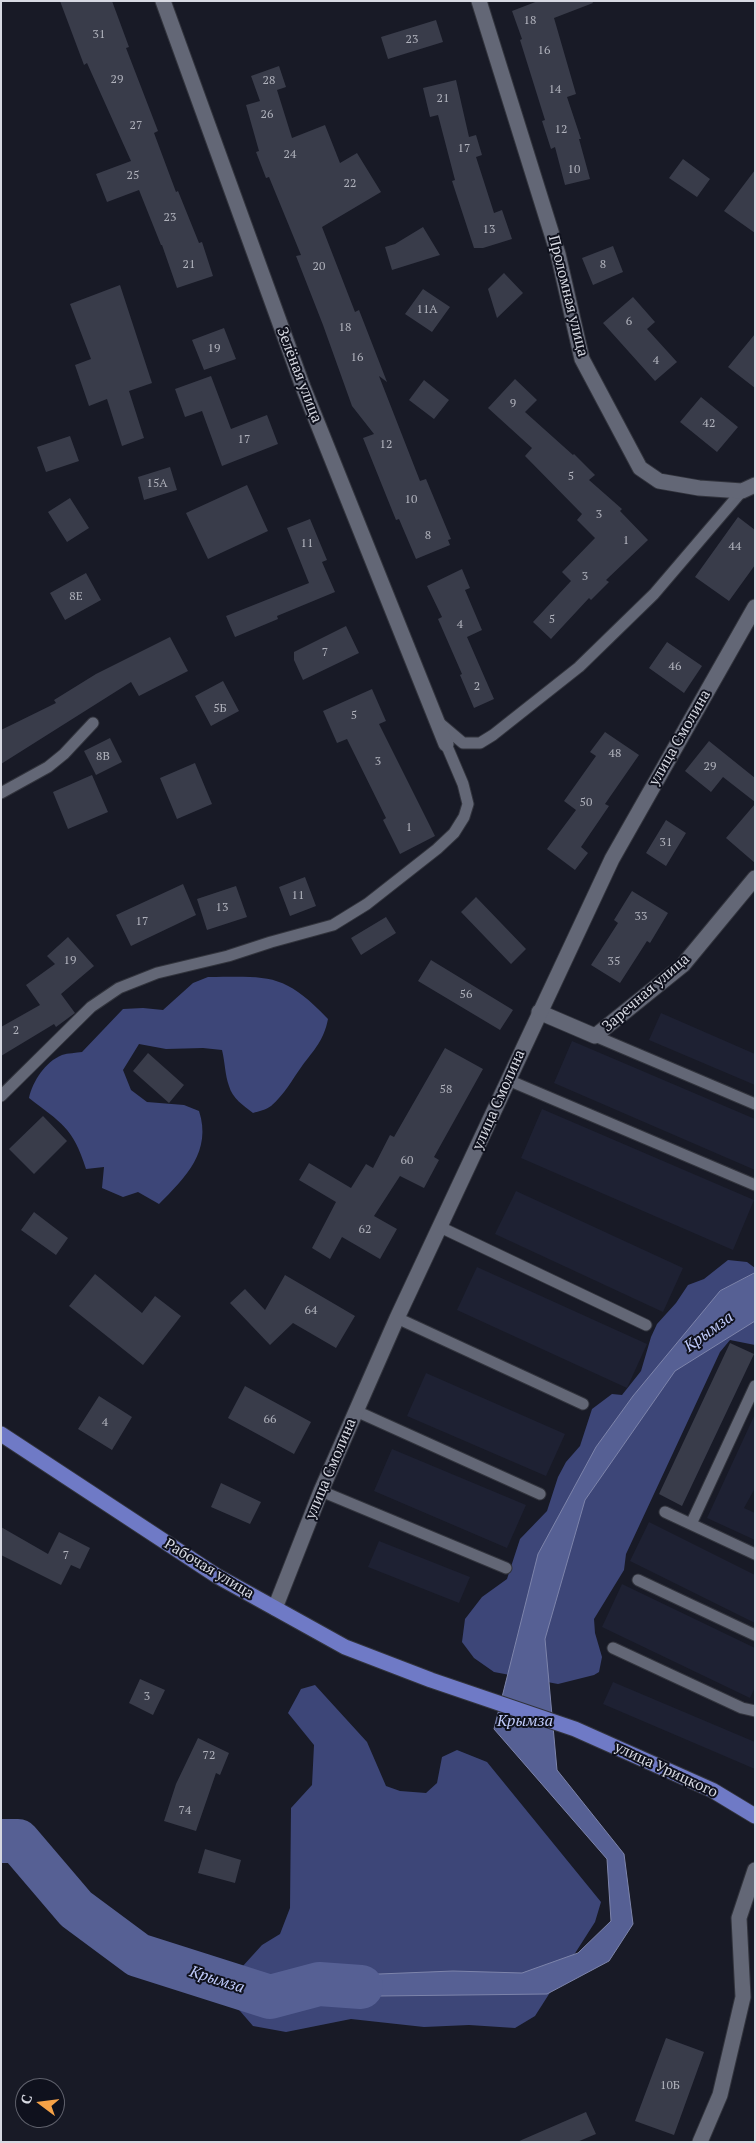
<!DOCTYPE html>
<html>
<head>
<meta charset="utf-8">
<style>
  body { margin:0 }
  #map { position:relative; width:756px; height:2143px; overflow:hidden; background:#181a26; font-family:"PT Serif",serif }
  canvas { display:block }
  .frame { position:absolute; inset:0; border:2px solid #d7d9e2; pointer-events:none }
  .north { position:absolute; left:15px; top:2078px; width:50px; height:50px; box-sizing:border-box; background:#0f111d; border:1px solid #5f616c; border-radius:50%; rotate:285deg; font-size:14px; font-weight:700; line-height:20px; text-align:center; color:#d7d9e2 }
  .north::after { content:''; display:block; margin:auto; width:18px; height:22px; background:#f6a247; clip-path:polygon(50% 0,100% 100%,50% 72%,0 100%) }
</style>
</head>
<body>
<div id="map">
<canvas width="756" height="2143"></canvas>
<div class="frame"></div>
<div class="north">С</div>
</div>
<script>
const ctx = document.querySelector('canvas').getContext('2d');
ctx.lineJoin = 'round';
function paint(path, color) {
  ctx.fillStyle = color;
  ctx.fill(path, 'evenodd');
}
function strokePath(path, color, width, dash) {
  ctx.strokeStyle = color;
  ctx.lineWidth = width;
  ctx.lineCap = dash ? 'butt' : 'round';
  ctx.setLineDash(dash || []);
  ctx.stroke(path);
}
function drawText(font, color, halo, rows, align = 'center') {
  ctx.font = font + ' "PT Serif",serif';
  ctx.lineWidth = 4;
  ctx.setLineDash([]);
  ctx.textBaseline = 'middle';
  ctx.strokeStyle = halo;
  ctx.fillStyle = color;
  for (const [text, x, y, turn = 0] of rows) {
    ctx.save();
    ctx.translate(x, y);
    ctx.rotate((+turn || 0) * Math.PI / 180);
    ctx.textAlign = isNaN(turn) ? turn : align;
    if (halo) ctx.strokeText(text, 0, 0);
    ctx.fillText(text, 0, 0);
    ctx.restore();
  }
}
paint(new Path2D(`
  M661 1013 755 1054V1085L649 1040Z
  M572 1041 755 1119V1170L554 1083Z
  M542 1109 754 1200 733 1250 521 1158Z
  M516 1191 683 1268 663 1312 495 1234Z
  M477 1267 647 1344 627 1388 457 1310Z
  M426 1373 565 1434 546 1476 407 1416Z
  M755 1414V1488L744 1508 755 1513V1540L707 1518Z
  M392 1449 526 1505 507 1548 374 1491Z
  M649 1522 755 1575V1623L630 1561Z
  M379 1541 470 1577 459 1603 368 1567Z
  M622 1584 755 1648V1687L750 1698 602 1627Z
  M613 1682 755 1742V1769L603 1704Z`), '#1e2133');
paint(new Path2D(`
  M208 977C269 977 283 972 328 1019 324 1040 314 1050 302 1066 292 1080 284 1095 271 1106 266 1110 259 1111 253 1113 244 1106 232 1098 229 1086 225 1075 225 1062 222 1050L203 1048 166 1049 139 1044 123 1070 131 1090 147 1102 184 1105 199 1111C212 1151 186 1177 159 1204L138 1192 123 1197 102 1188 104 1167 86 1169C73 1127 61 1123 29 1098 33 1081 45 1062 62 1055 68 1053 76 1053 82 1052L123 1009 143 1008 163 1010 193 983Z
  M728 1260 747 1262 755 1268V1345L730 1340 720 1352 626 1554 624 1570 594 1619 595 1633 602 1657 599 1672 594 1675 558 1684 494 1672 474 1658 462 1642 465 1619 482 1597 507 1579 520 1539 547 1511 558 1477 566 1462 580 1446 592 1409 612 1394 622 1395 641 1371 651 1337 657 1324 676 1303 688 1285 704 1279Z
  M315 1685 367 1742 386 1786 400 1791 426 1793 437 1783 442 1757 457 1750 487 1762 601 1902 595 1922 535 2016 515 2028 469 2025 424 2027 351 2019 286 2032 253 2026 234 2004 242 1967 262 1945 280 1934 290 1908 291 1808 312 1785 314 1745 288 1713 301 1689Z`), '#3d4678');
const water = new Path2D(`
  M755 1273V1321L675 1371 585 1500 545 1639 557 1770 624 1854 633 1924 609 1961 547 1994 379 1996 305 2004 301 1983 379 1974 453 1971 522 1973 578 1953 611 1921 607 1859 494 1729 538 1554 596 1447 633 1396 720 1291Z`);
paint(water, '#566094');
strokePath(water, '#7d84ab', 1);
strokePath(new Path2D(`
  M1 1841H18L76 1909 138 1955 270 1997 319 1984 361 1987`), '#566094', 44);
paint(new Path2D(`
  M60 1H112L129 47 126 48 158 131 154 133 176 192 178 191 199 243 202 242 213 276 177 288 162 245H161L139 190 107 202 96 174 131 161 87 63 84 65Z
  M538 1H592L593 3 554 18 576 94 567 97 581 139H579L590 179 565 185 555 147 551 149 542 121 545 120 520 40 522 39 512 11Z
  M436 20 443 42 388 59 381 37Z
  M279 66 286 87 277 90 292 138 325 125 340 163 357 153 381 192 322 227 355 312 359 310 387 382 379 376 420 481 426 479 451 539 448 540 450 545 416 559 399 519 396 520 363 438 374 434 352 406 323 325 296 256 301 255 269 177 266 178 256 152 259 151 246 105 260 101 251 76Z
  M456 80 469 137 476 135 482 155 476 157 494 213 502 210 512 239 483 248H474L452 181 455 180 438 115 430 117 423 88Z
  M683 159 710 179 697 197 669 178Z
  M755 170V233L724 211Z
  M423 227 440 255 392 270 385 247 395 244Z
  M613 246 623 272 593 285 582 258Z
  M504 273 523 293 497 318 488 289Z
  M120 285 152 383 129 391 144 438 122 446 107 399 89 406 75 365 91 359 70 304Z
  M423 289 450 307 432 332 405 314Z
  M633 297 655 322 647 329 677 362 655 381 603 323Z
  M224 328 236 359 204 370 192 340Z
  M755 334V388L728 367Z
  M211 376 231 429 267 415 278 444 222 466 202 411 185 417 175 389Z
  M515 379 537 400 525 412 573 455 574 454 595 475 589 480 622 509 620 511 648 540 606 580 609 582 591 600 589 598 551 639 533 622 571 581 562 572 595 538 577 520 582 514 525 456 532 448 488 408Z
  M424 380 449 400 434 419 409 400Z
  M701 397 738 427 717 452 680 422Z
  M70 436 79 461 46 472 37 447Z
  M170 467 177 490 144 500 138 477Z
  M247 485 268 531 208 559 186 513Z
  M70 498 89 528 67 542 48 512Z
  M738 517 755 530V565L729 601 695 577Z
  M310 519 327 560 322 562 335 592 277 616 278 619 235 637 226 616 309 583 287 528Z
  M462 569 470 588 465 590 482 630 467 637 494 699 474 708 460 675 462 674 438 619 442 617 427 586Z
  M86 573 101 600 65 620 50 593Z
  M346 626 359 653 303 680 294 660V652Z
  M170 637 188 671 139 696 131 682 1 764V730L56 703 54 700 96 674Z
  M667 642 702 666 684 693 649 668Z
  M223 681 239 711 211 726 195 696Z
  M372 689 386 721 379 724 435 836 400 854 383 820 386 818 347 739 337 743 323 711Z
  M605 732 639 755 605 804 609 806 581 847 588 853 575 870 547 849 576 810 564 801 596 756 590 752Z
  M110 738 122 762 96 775 84 751Z
  M709 741 755 778V802L723 777 711 792 685 771Z
  M195 763 212 804 177 819 160 778Z
  M92 775 108 812 68 829 53 792Z
  M755 804V863L726 838Z
  M666 820 686 833 666 866 646 853Z
  M305 877 316 906 290 916 279 887Z
  M183 884 196 915 131 946 116 915Z
  M236 886 247 917 207 930 197 899Z
  M632 891 668 913 650 943 647 941 620 983 591 965 618 923 614 920Z
  M476 897 526 949 511 964 461 912Z
  M386 917 396 933 361 955 351 938Z
  M68 937 94 966 61 994 75 1013 56 1027 54 1024 1 1056V1027L40 1005 26 985 55 964 47 956Z
  M431 960 513 1010 500 1030 418 981Z
  M445 1048 483 1069 434 1157 439 1160 424 1188 400 1176 374 1216 397 1229 380 1259 342 1237 330 1259 312 1248 336 1202 299 1180 309 1163 351 1188 366 1164 373 1168 390 1135 394 1137Z
  M148 1053 184 1085 169 1103 133 1071Z
  M43 1116 67 1141 34 1174 9 1149Z
  M34 1212 68 1238 56 1255 21 1230Z
  M95 1274 142 1313 155 1296 181 1316 143 1365 69 1306Z
  M285 1275 355 1316 336 1348 293 1323 270 1345 230 1303 245 1289 265 1310Z
  M730 1343 754 1354 682 1506 659 1494Z
  M245 1386 311 1422 294 1454 228 1418Z
  M99 1396 132 1417 112 1450 78 1429Z
  M221 1483 261 1502 250 1524 211 1507Z
  M1 1527 48 1554 59 1532 90 1548 80 1569 71 1565 61 1585 1 1555Z
  M140 1679 165 1690 153 1715 129 1703Z
  M198 1738 229 1753 220 1775 216 1773 196 1831 164 1821 176 1784Z
  M205 1849 241 1860 235 1883 198 1873Z
  M666 2038 704 2052 674 2135 635 2121Z
  M586 2112 596 2134 577 2142H517Z`), '#393c4a');
const lane = new Path2D(`
  M437 721 463 743H480L493 735 579 667 654 594 742 491
  M1 793 48 767 64 754 93 723
  M595 1036 755 1104
  M508 1080 755 1185
  M1 1096 91 1007 119 988 157 973 228 956 271 942 333 925 367 904 437 849 454 833 464 817 468 804 463 784 446 744
  M440 1227 646 1325
  M397 1318 583 1404
  M356 1411 540 1494
  M321 1491 506 1568
  M665 1512 755 1554
  M691 1524 755 1386
  M638 1580 755 1635
  M613 1648 742 1708 755 1711`);
const street = new Path2D(`
  M163 1 303 387 446 744
  M479 1 558 254 582 359 640 468 659 481 699 488 742 491 755 485
  M539 1012 595 1036 683 965 755 878
  M700 2142 720 2095 743 1997 739 1918 755 1870`);
const secondary = new Path2D(`
  M275 1608 321 1491 397 1318 612 859 755 607`);
const primary = new Path2D(`
  M1 1434 217 1576 345 1647 431 1680 575 1729 712 1790 755 1816`);
strokePath(lane, '#32343d', 13);
strokePath(street, '#32343d', 17);
strokePath(secondary, '#32343d', 17);
strokePath(primary, '#32343d', 17);
strokePath(lane, '#636776', 11);
strokePath(street, '#636776', 15);
strokePath(secondary, '#636776', 15);
strokePath(primary, '#6f7ac6', 15);
drawText('12px', '#b0b2bc', null, [
  ["18",530,21],
  ["31",99,35],
  ["23",412,40],
  ["16",544,51],
  ["29",117,80],
  ["28",269,81],
  ["14",555,90],
  ["21",443,99],
  ["26",267,115],
  ["27",136,126],
  ["12",561,130],
  ["17",464,149],
  ["24",290,155],
  ["10",574,170],
  ["25",133,176],
  ["22",350,184],
  ["23",170,218],
  ["13",489,230],
  ["21",189,265],
  ["8",603,265],
  ["20",319,267],
  ["11А",427,310],
  ["6",629,322],
  ["18",345,328],
  ["19",214,349],
  ["16",357,358],
  ["4",656,361],
  ["9",513,404],
  ["42",709,424],
  ["17",244,440],
  ["12",386,445],
  ["5",571,477],
  ["15А",157,484],
  ["10",411,500],
  ["3",599,515],
  ["8",428,536],
  ["1",626,541],
  ["11",307,544],
  ["44",735,547],
  ["3",585,577],
  ["8Е",76,597],
  ["5",552,620],
  ["4",460,625],
  ["7",325,653],
  ["46",675,667],
  ["2",477,687],
  ["5Б",220,709],
  ["5",354,716],
  ["48",615,754],
  ["8В",103,757],
  ["3",378,762],
  ["29",710,767],
  ["50",586,803],
  ["1",409,828],
  ["31",666,843],
  ["11",298,896],
  ["13",222,908],
  ["33",641,917],
  ["17",142,922],
  ["19",70,961],
  ["35",614,962],
  ["56",466,995],
  ["2",16,1031],
  ["58",446,1090],
  ["60",407,1161],
  ["62",365,1230],
  ["64",311,1311],
  ["66",270,1420],
  ["4",105,1423],
  ["7",66,1556],
  ["3",147,1697],
  ["72",209,1756],
  ["74",185,1811],
  ["10Б",670,2086]
]);
drawText('15px', '#d7d9e2', '#0f111d', [
  ["Проломная улица",568,296,76],
  ["Зелёная улица",299,375,69],
  ["улица Смолина",680,738,-60],
  ["Заречная улица",646,993,-41],
  ["улица Смолина",499,1100,-66],
  ["улица Смолина",331,1469,-67],
  ["Рабочая улица",209,1569,31],
  ["улица Урицкого",666,1770,25]
]);
drawText('italic 16px', '#bec9f9', '#0f111d', [
  ["Крымза",709,1332,-36],
  ["Крымза",525,1721],
  ["Крымза",217,1980,18]
]);
</script>
</body>
</html>
